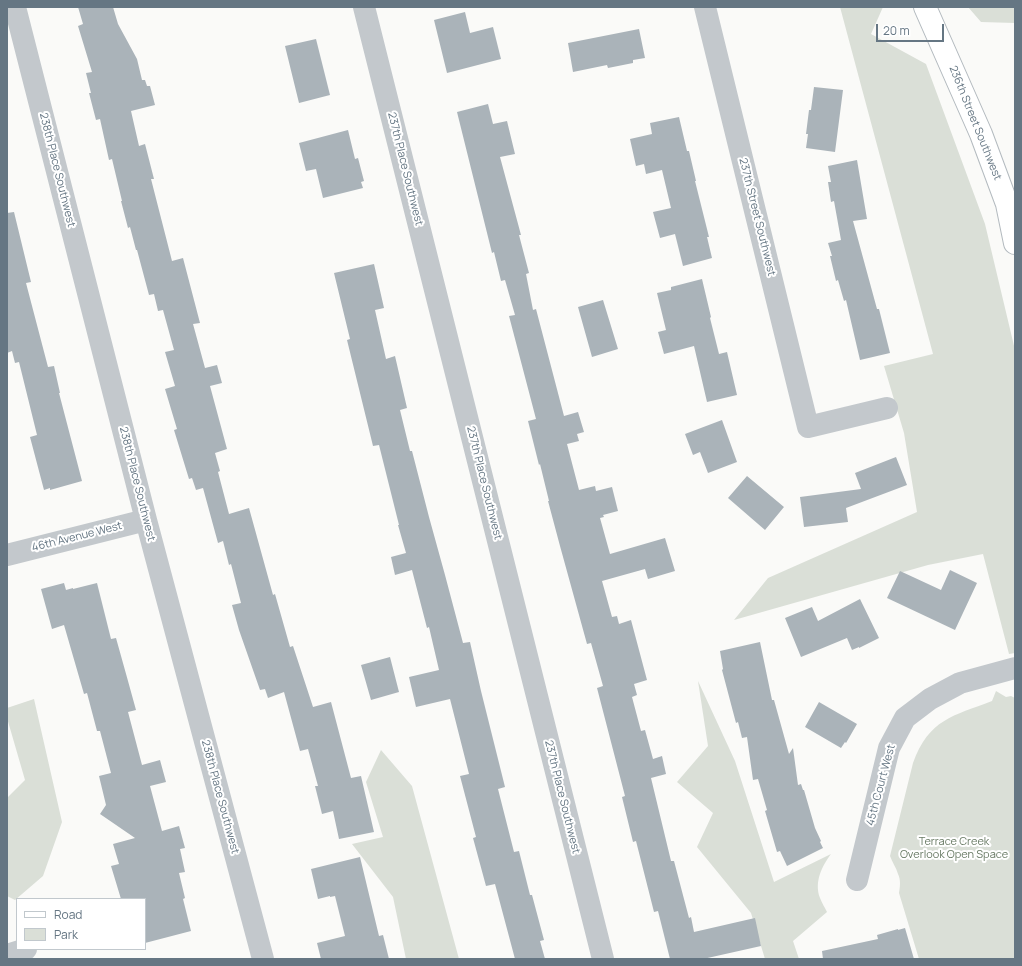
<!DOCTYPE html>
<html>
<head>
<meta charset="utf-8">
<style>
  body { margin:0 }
  #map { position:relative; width:1022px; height:966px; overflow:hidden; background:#fafaf8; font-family:Manrope,sans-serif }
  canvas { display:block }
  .frame { position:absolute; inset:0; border:8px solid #657683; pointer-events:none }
  .legend { position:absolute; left:16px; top:898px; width:130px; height:52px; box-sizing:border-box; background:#fff; border:1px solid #c1c8cd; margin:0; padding:5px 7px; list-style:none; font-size:12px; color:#657683 }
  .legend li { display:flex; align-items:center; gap:8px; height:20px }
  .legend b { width:20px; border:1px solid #c1c8cd }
  .scale { position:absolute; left:876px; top:24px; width:68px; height:18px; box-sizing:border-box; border:2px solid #657683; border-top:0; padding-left:5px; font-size:12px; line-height:14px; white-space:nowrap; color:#657683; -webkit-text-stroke:3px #fff; paint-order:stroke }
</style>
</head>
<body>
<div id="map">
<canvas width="1022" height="966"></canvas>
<div class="frame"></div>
<ul class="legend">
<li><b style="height:5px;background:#fff"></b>Road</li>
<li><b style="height:11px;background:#dadfd7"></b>Park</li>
</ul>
<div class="scale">20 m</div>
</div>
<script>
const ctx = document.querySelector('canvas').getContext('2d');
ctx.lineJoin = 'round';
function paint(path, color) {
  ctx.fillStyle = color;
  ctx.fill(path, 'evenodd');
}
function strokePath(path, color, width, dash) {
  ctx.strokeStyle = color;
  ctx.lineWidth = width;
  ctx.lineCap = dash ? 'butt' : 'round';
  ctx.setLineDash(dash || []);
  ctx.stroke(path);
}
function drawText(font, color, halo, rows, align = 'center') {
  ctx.font = font + ' Manrope,sans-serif';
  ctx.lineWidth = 4;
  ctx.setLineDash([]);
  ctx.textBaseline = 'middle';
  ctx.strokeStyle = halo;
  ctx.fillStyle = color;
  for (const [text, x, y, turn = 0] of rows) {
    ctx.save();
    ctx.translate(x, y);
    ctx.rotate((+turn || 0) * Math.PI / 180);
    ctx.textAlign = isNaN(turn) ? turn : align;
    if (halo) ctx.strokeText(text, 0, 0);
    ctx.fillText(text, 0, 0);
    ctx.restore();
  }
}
paint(new Path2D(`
  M840 7H883L871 34 926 64 985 224 1015 350V653L1009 654 983 554 928 565 734 620 768 578 917 512 904 433 884 366 933 354Z
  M968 7H1015V23L981 22Z
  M698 681 735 761 774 882 831 854C822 866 814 882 820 898 822 903 825 908 827 912L793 941 799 959H765L751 913 697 847 713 813 677 782 708 746Z
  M996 691 1006 697 1011 696 1015 698V959H919L899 893C900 887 901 880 898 874 896 867 892 862 890 856L913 763C929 719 953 716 992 701Z
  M34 699 62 822 43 876 15 900 7 896V798L25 780 7 718V708Z
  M381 750 412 786 459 959H406L393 897 352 844 383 837 366 782Z`), '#dadfd7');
paint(new Path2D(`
  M78 7H113L118 24 137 59 142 80H145L147 86H150L155 105 131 111 139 146 145 144 154 179H151L172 261 183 258 200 323 193 324 205 368 217 365 222 383 210 386 227 449 215 453 220 471 218 472 229 514 249 508 273 595 275 594 290 647 293 646 313 707 331 702 351 778 361 776 374 832 339 839 333 811 322 814 315 786H318L308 749 300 751 284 692 268 698 265 689 260 690 239 630 232 605 241 603 231 564 229 565 223 541 218 543 203 488 196 490 192 478 189 479 174 430 177 429 165 389 175 386 165 352 174 350 163 310 158 311 154 294 149 295 137 250H136L130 227 128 228 121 201H122L112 159 109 160 100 119 96 120 89 93H91L86 73 92 72 78 26 83 24Z
  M465 12 470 33 493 27 501 59 447 73 434 20Z
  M639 29 645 58 633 60V63L608 68 607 65 573 72 568 43Z
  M316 39 330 95 299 103 285 46Z
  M814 87 843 90 835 152 806 148 808 134H806L809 110H811Z
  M488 104 493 124 507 121 515 154 500 157 521 235H519L529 273 526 274 533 310 536 309 564 416 578 412 584 432 577 434 579 441 567 444 579 490 595 486 596 491 612 487 618 511 603 515 604 517 600 518 610 554 665 538 675 571 648 579 645 569 602 581 612 617 617 616 619 624 631 620 647 680 634 684 637 695 632 697 641 731 645 730 653 759 662 756 666 774 651 778 671 861H674L689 918 691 917 694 932 755 918 761 946 703 959H670L658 911 654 912 636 841 633 842 622 797 625 796 597 688 603 686 591 643 587 644 560 546 548 501H549L540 464 539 465 528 421 536 419 509 316 515 315 505 280 501 281 494 252 492 253 457 112Z
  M679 117 687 151H689L696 181H695L709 237H707L712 258 683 266 675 234 660 238 653 212 671 208 662 170 646 174 644 164 636 166 630 139 652 134 650 123Z
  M348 130 355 159 358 158 364 181 361 182 363 188 323 198 316 169 306 171 299 143Z
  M857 160 867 219 853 221 877 309H879L890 353 860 360 846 300 844 301 838 280 836 281 830 256H832L828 243 841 240 834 201 831 202 828 182H831L828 166Z
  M14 212 31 282 26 283 48 367 54 366 60 393H59L82 481 50 490V488L44 490 30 437 37 435 19 362 15 363 12 351 7 353V213Z
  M374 264 384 308 375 310 386 359 395 356 407 408 400 410 410 451H412L429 517 445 575 463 643 470 642 481 691 505 787 498 789 514 852 519 851 530 895H532L544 940 540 941 545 959H515L495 884 486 886 473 838 476 837 460 776 469 774 450 699 416 707 409 677 439 670 429 627 427 628 412 570 395 575 391 557 406 553 398 525H399L379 445 373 446 347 340 350 339 334 273Z
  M702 279 711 317 710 318 719 354 727 352 737 395 707 402 694 346 664 354 658 332 666 330 657 293 671 290V287Z
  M603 300 618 349 592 357 578 307Z
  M722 420 737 462 708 473 700 452 693 455 685 434Z
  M896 457 907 485 846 508 848 522 804 527 800 497 861 489 855 473Z
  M747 476 784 507 765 530 728 498Z
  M950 570 977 583 955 630 887 598 900 571 941 590Z
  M64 583 66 590 73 588V589L97 583 111 639 116 638 128 681 136 710 128 712 142 765 160 760 166 782 150 786 162 831 179 826 185 848 180 849 185 872 179 873 185 898 183 899 191 931 145 943V899H121L111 866 119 864 113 844 135 838 100 814 106 805 99 776 111 773 100 731H97L87 693 84 694 64 625 52 629 41 589Z
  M860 599 879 638 859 648V647L852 650 847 638 801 657 785 618 812 607 818 621Z
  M760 642 772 700H774L789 754 793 748 798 785 801 784 803 790H804L815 828 821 841 820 842 823 848 787 866 780 851 777 852 765 811 767 810 758 779 753 780 747 737 742 738 738 722 736 723 722 670 723 669 720 651Z
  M390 657 399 692 371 700 361 665Z
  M819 702 857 724 846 743 845 742 841 748 805 727Z
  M360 857 379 936 383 935 389 959H321L317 943 345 936 335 896 330 897V896L318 899 311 869Z
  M905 928 914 959H823L822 951 878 939 877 935 898 929V930Z`), '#aab3b9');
const secondary = new Path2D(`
  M925 7 981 134 1007 204 1015 243`);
strokePath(secondary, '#b3babf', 24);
strokePath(new Path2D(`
  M15 7 146 520 263 959
  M364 7 603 959
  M705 7 808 427 887 408
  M7 555 146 520
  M857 880 889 748 905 718 930 699 960 683 1015 668
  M7 955 26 949`), '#c3c8cc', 22);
strokePath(secondary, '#fff', 22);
drawText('11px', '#657683', '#fff', [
  ["236th Street Southwest",975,123,68],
  ["237th Place Southwest",405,169,76],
  ["238th Place Southwest",57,170,76],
  ["237th Street Southwest",757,217,76],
  ["237th Place Southwest",484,483,76],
  ["238th Place Southwest",137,484,76],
  ["46th Avenue West",77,537,-14],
  ["45th Court West",881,785,-75],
  ["238th Place Southwest",220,797,75],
  ["237th Place Southwest",562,797,76]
]);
drawText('11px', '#687a64', '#fff', [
  ["Terrace Creek",954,842],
  ["Overlook Open Space",954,855]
]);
</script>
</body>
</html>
